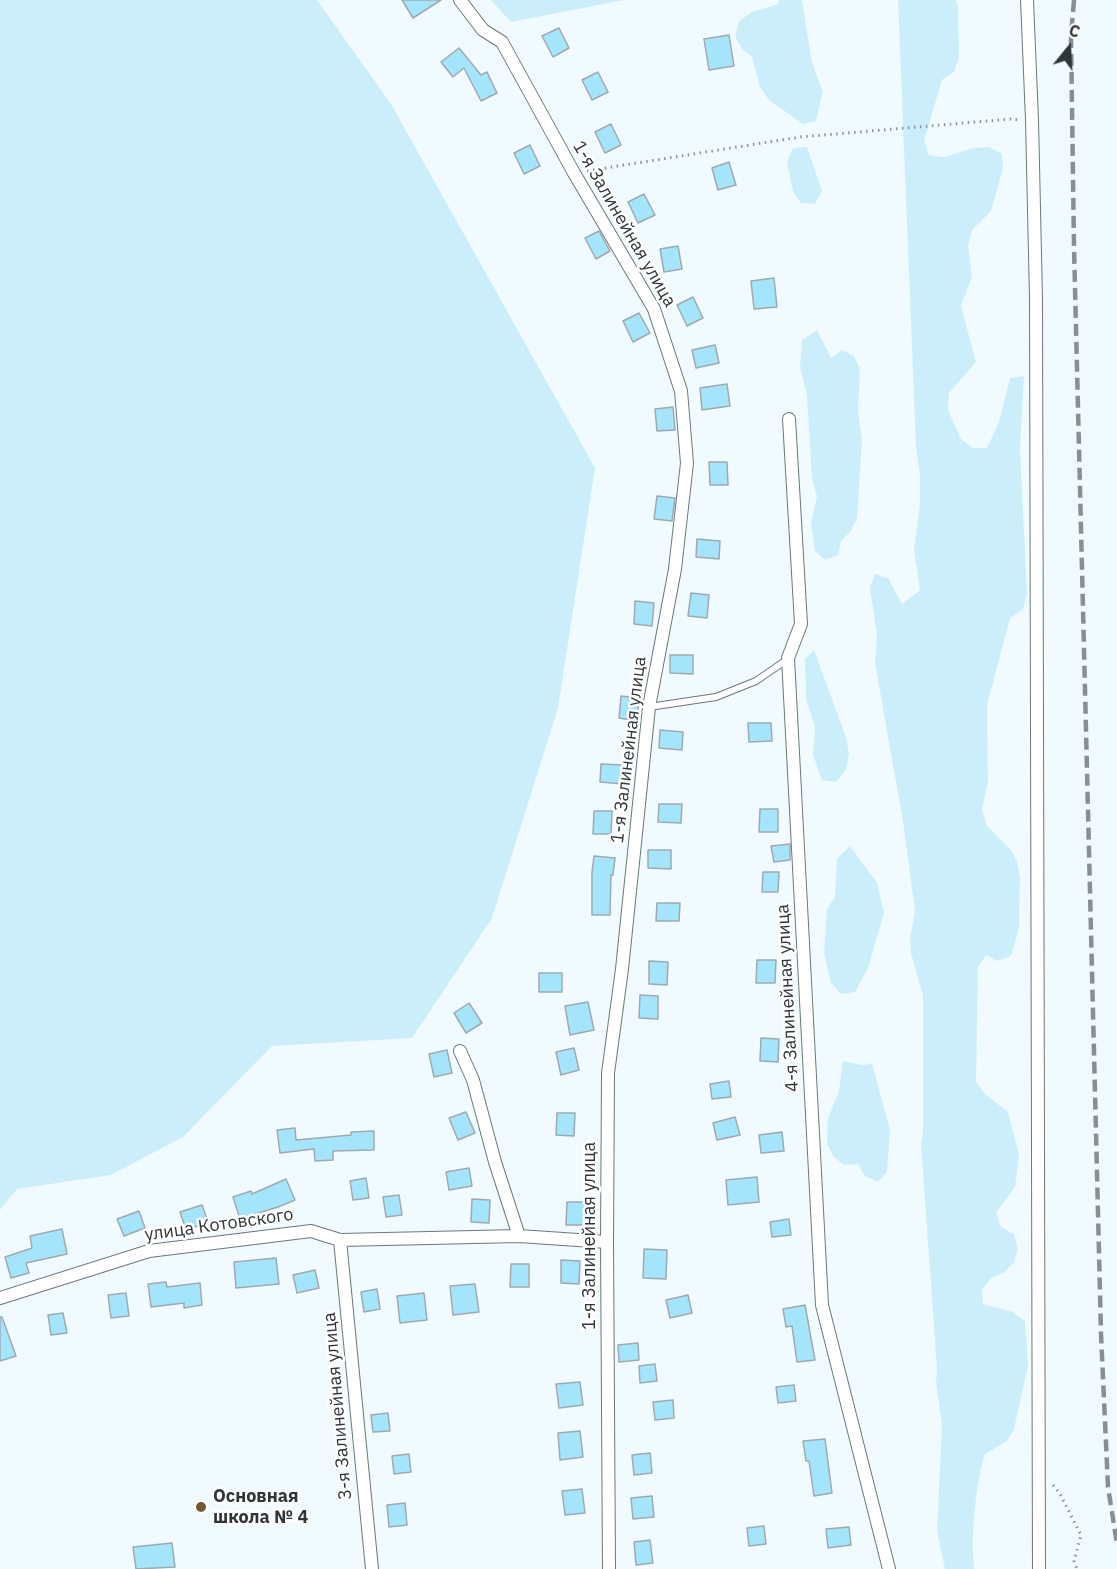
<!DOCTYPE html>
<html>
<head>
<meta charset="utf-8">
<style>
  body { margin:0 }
  #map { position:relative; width:1117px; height:1569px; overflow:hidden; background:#f1fbff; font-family:"IBM Plex Sans",sans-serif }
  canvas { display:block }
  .north { position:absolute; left:1039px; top:18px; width:60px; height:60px; -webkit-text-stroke:4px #fff; paint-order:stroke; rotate:18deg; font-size:16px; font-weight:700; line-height:24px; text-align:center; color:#303537 }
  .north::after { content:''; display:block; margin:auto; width:21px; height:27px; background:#303537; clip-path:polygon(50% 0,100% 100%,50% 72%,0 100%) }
</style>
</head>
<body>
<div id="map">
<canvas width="1117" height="1569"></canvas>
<div class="north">С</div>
</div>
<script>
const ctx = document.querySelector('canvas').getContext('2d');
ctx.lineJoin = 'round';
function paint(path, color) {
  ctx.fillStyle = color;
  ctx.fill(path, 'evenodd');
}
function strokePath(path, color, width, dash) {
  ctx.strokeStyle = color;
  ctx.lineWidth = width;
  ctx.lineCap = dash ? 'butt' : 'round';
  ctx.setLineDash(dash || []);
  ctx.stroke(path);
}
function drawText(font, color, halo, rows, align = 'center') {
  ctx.font = font + ' "IBM Plex Sans",sans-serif';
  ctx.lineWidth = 5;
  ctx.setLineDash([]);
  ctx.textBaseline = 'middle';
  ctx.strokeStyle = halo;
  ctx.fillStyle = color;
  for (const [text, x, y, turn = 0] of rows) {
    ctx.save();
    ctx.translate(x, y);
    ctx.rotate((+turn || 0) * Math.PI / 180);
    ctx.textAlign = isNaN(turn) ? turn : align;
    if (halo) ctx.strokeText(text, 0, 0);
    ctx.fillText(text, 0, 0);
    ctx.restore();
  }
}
paint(new Path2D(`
  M0 0H317L391 104 595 468 558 708 492 918 412 1038 272 1046 183 1137 111 1175 17 1189 0 1210Z
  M491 0H624L511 22Z
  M779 0H802L812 63 823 91 816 121 803 124 769 100 760 87 752 57 742 49 735 36 739 21 752 12 779 4Z
  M898 0H956L958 7 959 57 954 72 942 80 924 141 929 155 944 157 973 148 989 147 1002 154 1003 168 991 211 972 230 968 245 972 277 961 306 976 362 949 393 948 410 961 439 973 448H987L999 422 1010 378 1024 376 1020 448 1027 595 1023 609 1010 618 987 705 988 782 982 810 987 826 1011 850 1017 862 1020 877 1019 928 1011 956 997 961 986 955 978 967 976 1082 985 1094 1008 1112 1019 1155 1015 1187 996 1213 1001 1227 1014 1234 1018 1249 1014 1262 1005 1272 990 1279 982 1290 983 1304 1013 1312 1025 1321 1028 1365 1014 1429 1007 1441 984 1455C975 1493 971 1530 974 1569H945L937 1531 942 1425 936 1383 937 1369 921 1144 923 1130V996L911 953 910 939 915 911 903 821 875 663 877 636 870 587 875 574 888 578 902 604 920 590 914 550 920 505V475L916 447Z
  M807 147 822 191 815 204 801 203 793 191 787 162 793 148Z
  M817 330 831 358 842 350 854 356 860 369 858 412 862 440 857 518 851 531 841 541 838 555 825 560 815 551 811 524 817 496 812 479 807 395 800 367 802 340Z
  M814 650 846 737 849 754 846 770 836 782 822 780 813 755 815 727 806 699 805 659Z
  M850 846 877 883 884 913 868 968 855 992 841 994 831 983 824 953 827 909 835 897 837 859Z
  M843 1061 862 1065 872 1064 890 1129 887 1172 878 1182 865 1176 858 1164 844 1165 834 1157 827 1144 828 1118 839 1091Z`), '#cceefb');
const building = new Path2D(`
  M402 0H441L413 18Z
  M559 28 569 48 553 57 542 36Z
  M729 35 734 66 709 70 704 39Z
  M459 48 481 75 487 72 497 93 481 101 464 68 453 77 441 62Z
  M598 72 608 92 592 100 582 80Z
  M611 124 621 145 605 153 595 132Z
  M530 145 540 166 524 174 514 153Z
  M729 162 736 185 718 190 712 168Z
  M644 194 655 215 638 223 628 202Z
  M599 231 610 251 596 259 585 238Z
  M678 246 682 269 664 272 660 249Z
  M774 278 777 307 754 309 751 281Z
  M693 297 703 318 687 326 677 305Z
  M639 313 650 333 633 342 623 321Z
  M715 345 719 363 696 368 692 350Z
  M727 384 730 406 702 410 700 388Z
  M673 407 675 430 657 431 655 409Z
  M709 462H727L728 485H710Z
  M657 496 675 498 672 521 654 519Z
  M697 539 720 541 719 559 696 557Z
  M691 593 709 595 707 618 688 616Z
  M635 601 654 603 652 626 634 624Z
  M670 655H693V674L670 673Z
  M621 696 639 698 637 721 619 718Z
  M748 723H771L772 741 749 742Z
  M660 730 683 732 682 750 659 748Z
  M601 764 624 765 623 784 600 782Z
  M659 804H682L681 823 658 822Z
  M760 809H778V832H759Z
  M594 811H612L611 834H593Z
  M790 844V860L774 862 771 846Z
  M648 850H671V869L648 868Z
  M594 856 615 858 613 875H611L610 915H592V872Z
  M763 872H779L778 892H762Z
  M657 903H680L679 921H656Z
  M757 960H776L775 983H756Z
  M649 961 668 962 667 985 649 984Z
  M539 973H562V992H539Z
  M640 995 658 996V1019L639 1018Z
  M588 1002 594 1030 570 1035 565 1006Z
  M469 1003 482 1023 466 1033 454 1013Z
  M761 1038 779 1039 778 1062 760 1061Z
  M574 1048 579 1070 561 1075 556 1052Z
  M447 1050 452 1073 434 1077 429 1054Z
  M729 1081 731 1097 712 1099 710 1084Z
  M466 1112 475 1133 458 1140 449 1118Z
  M557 1113H575L574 1136 556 1135Z
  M735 1117 740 1135 717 1140 713 1123Z
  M295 1128 296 1140 351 1135V1132L374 1131V1150L333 1151V1160L315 1161 314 1149 280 1153 277 1130Z
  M782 1132 784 1151 761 1153 759 1135Z
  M469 1168 472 1186 449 1190 446 1172Z
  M757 1177 759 1202 728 1205 726 1180Z
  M366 1178 369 1198 353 1200 350 1181Z
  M286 1179 295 1200 278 1207 240 1219 233 1197 251 1191 252 1194Z
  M399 1195 402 1215 386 1217 383 1197Z
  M472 1199 490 1200 489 1223 471 1222Z
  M567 1202H585V1225H566Z
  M202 1205 208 1222 186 1230 180 1212Z
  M139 1211 145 1228 124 1236 117 1219Z
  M789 1219 791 1235 772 1237 770 1222Z
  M62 1229 67 1254 26 1263 29 1273 11 1278 5 1257 32 1248 30 1236Z
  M644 1249 667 1250 666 1279 643 1278Z
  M276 1258 279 1284 236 1288 234 1262Z
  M561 1260 580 1261 579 1284 561 1283Z
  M511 1264H529V1287H510Z
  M315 1270 319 1288 297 1293 293 1275Z
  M166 1282 167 1287 200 1283 202 1305 184 1308V1303L151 1307 148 1284Z
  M475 1284 479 1312 453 1315 450 1286Z
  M377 1289 380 1309 364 1312 361 1292Z
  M126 1293 129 1316 111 1318 108 1295Z
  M424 1293 427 1320 400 1323 397 1296Z
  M688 1295 692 1313 670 1318 666 1300Z
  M805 1305 815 1360 797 1362 792 1326 786 1327 783 1309Z
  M63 1313 67 1333 51 1335 48 1315Z
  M0 1317H2L16 1356 0 1361Z
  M638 1343 639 1360 619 1362 618 1345Z
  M655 1364 657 1381 640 1383 639 1366Z
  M580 1382 583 1405 559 1408 556 1384Z
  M794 1385 796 1401 778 1403 776 1387Z
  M673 1400 674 1418 655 1420 653 1402Z
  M388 1413 390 1431 373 1432 371 1415Z
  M580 1431 583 1457 560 1460 558 1433Z
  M825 1439 832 1493 814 1496 809 1461H806L803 1441Z
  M650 1453 652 1473 634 1475 632 1455Z
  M409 1454 411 1472 394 1474 392 1456Z
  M582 1489 585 1513 565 1515 562 1491Z
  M652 1496 654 1517 633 1519 631 1498Z
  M405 1503 407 1525 389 1527 387 1505Z
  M764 1526 766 1544 749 1546 747 1528Z
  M849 1527 851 1545 828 1548 826 1529Z
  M650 1540 653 1563 636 1565 634 1542Z
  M172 1543 175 1567 136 1569 133 1547Z`);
paint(building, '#a5e5fc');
strokePath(building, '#9eaaaf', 1.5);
const lane = new Path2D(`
  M649 707 716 697 756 681 788 659`);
const street = new Path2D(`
  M460 0 483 30 502 42 574 173 654 309 681 391 687 463 675 569 649 707 622 969 608 1073 607 1242 609 1569
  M1027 0 1032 120 1036 299 1039 1569
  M789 419 801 624 788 658 822 1305 889 1569
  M460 1051 473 1080 495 1162 519 1236
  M340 1240 372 1569
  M0 1298 149 1251 311 1231 340 1240 519 1236 607 1242`);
strokePath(lane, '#6c777b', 8);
strokePath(street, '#6c777b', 14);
strokePath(new Path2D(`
  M587 171 800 137 1011 119 1021 120
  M1053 1485 1060 1494 1081 1535 1074 1561 1077 1569`), '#8d9497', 3, [1.5, 4.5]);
strokePath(lane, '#fff', 6);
strokePath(street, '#fff', 12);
strokePath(new Path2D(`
  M1074 0 1071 36 1074 247 1101 1334 1108 1487 1117 1544`), '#888f92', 4.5, [12, 6]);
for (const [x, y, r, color] of [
  [201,1507,6,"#77572d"]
]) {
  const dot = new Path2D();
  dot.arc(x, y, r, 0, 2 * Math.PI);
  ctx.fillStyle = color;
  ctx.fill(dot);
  strokePath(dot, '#fff', 2);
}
drawText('18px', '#303537', '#fff', [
  ["1-я Залинейная улица",624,224,60],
  ["1-я Залинейная улица",629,750,-83],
  ["4-я Залинейная улица",788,998,-93],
  ["улица Котовского",219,1225,-8],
  ["1-я Залинейная улица",590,1236,-90],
  ["3-я Залинейная улица",338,1406,-95]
]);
drawText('bold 18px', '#303537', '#fff', [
  ["Основная",213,1497],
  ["школа № 4",213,1518]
], 'left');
</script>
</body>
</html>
